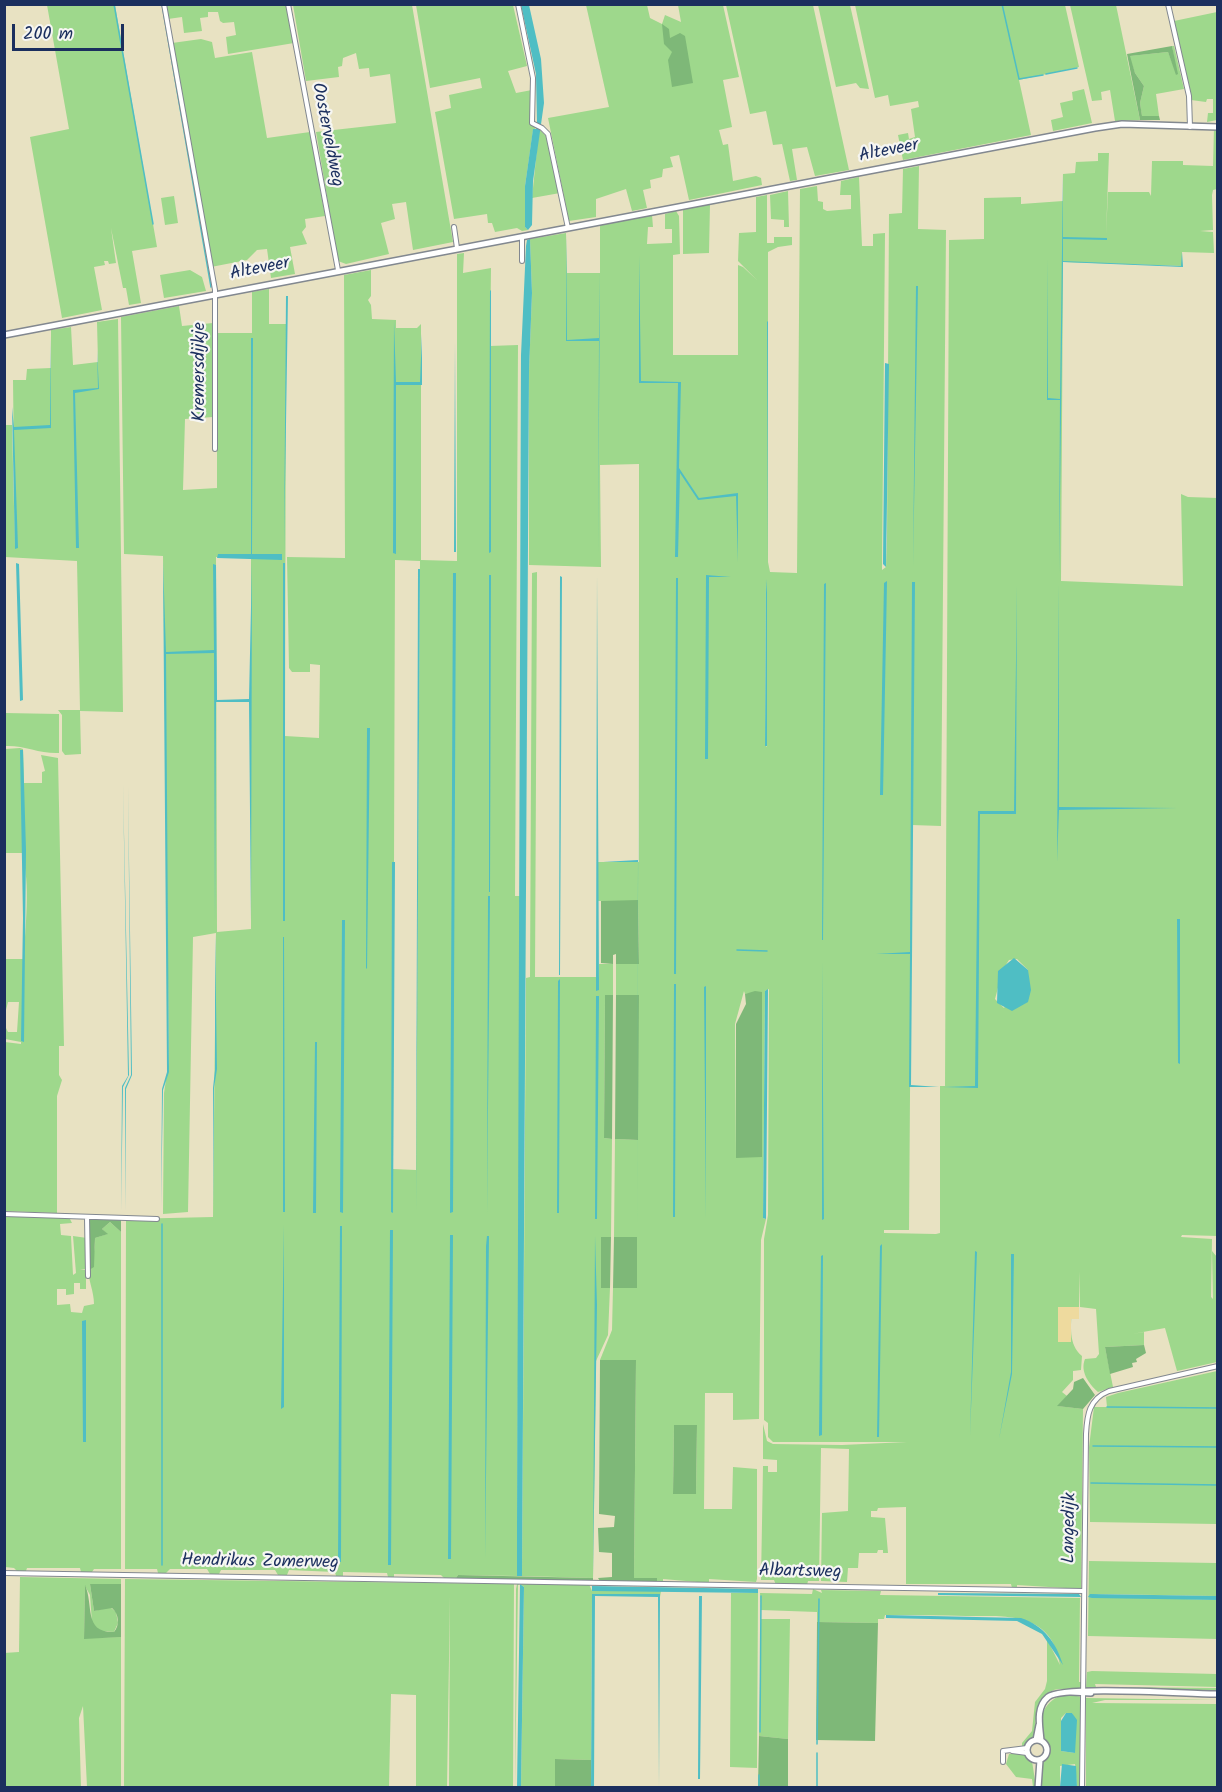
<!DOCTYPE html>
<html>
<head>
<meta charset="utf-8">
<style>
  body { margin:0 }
  #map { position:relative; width:1222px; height:1792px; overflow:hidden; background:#e8e2c2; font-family:Kalam,sans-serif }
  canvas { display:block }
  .frame { position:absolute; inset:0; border:6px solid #1b2f5e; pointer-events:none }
  .scale { position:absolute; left:12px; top:24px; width:112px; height:27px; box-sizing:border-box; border:3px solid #1b2f5e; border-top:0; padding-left:8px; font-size:18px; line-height:21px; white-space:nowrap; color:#1b2f5e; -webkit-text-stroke:4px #f6f6f2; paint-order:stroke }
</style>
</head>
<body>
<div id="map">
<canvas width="1222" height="1792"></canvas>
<div class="frame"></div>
<div class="scale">200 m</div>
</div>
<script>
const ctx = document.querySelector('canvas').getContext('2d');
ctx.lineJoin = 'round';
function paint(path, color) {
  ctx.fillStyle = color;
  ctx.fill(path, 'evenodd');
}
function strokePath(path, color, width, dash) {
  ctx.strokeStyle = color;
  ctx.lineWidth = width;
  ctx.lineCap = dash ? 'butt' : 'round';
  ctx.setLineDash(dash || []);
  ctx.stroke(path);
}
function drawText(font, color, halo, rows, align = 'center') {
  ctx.font = font + ' Kalam,sans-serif';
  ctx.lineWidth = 4.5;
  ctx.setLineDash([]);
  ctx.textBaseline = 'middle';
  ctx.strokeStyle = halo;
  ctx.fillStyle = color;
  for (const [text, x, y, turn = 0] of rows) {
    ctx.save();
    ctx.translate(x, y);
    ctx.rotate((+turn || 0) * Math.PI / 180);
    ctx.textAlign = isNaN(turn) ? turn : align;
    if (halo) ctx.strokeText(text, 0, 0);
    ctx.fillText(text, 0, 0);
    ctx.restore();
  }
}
paint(new Path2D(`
  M47 5H115L157 247 132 251 141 303 129 305 126 288H123L111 228 116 263 109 264 108 261H104L105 265 94 267 102 310 62 318 30 137 69 129Z
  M165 5H288L294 43 228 54 226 37 236 35 234 22 223 23 220 21 218 12H208V17L200 18 202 31 184 33 182 17 168 19Z
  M293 5H412L453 242 413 250 406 202 392 204 395 219 381 223 389 254 346 264 338 261 316 132 396 123 390 74 370 77 369 68 359 69 356 53 343 58 342 66 338 67 339 77 306 81Z
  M416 5H513L527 66 508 71 516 93 532 90 531 122 536 128 533 130 525 186V227L528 230 522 231 517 228 495 232 492 223H488L487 214 454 219 435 112 451 108 449 95 482 88 480 78 430 88Z
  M586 5H647L650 18 662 24 665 15 681 22 678 5H723L739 77 723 80 732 127 719 130 723 145 728 144 733 181 756 176 761 178 762 185 689 200 679 155 670 157 673 167 663 169 662 177 650 180 651 188 643 190 647 208 632 211 626 189 596 199V217L569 221 548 118 609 107Z
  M726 5H813L849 170 815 176 807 147 792 149 797 180 790 181 782 144 773 145 766 111 750 114Z
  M818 5H850L869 89 860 88 856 83 836 87Z
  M855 5H1065L1079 67 1019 80 1031 135 903 160 898 135 908 133 909 139 915 137 911 109 919 107 918 101 890 106 888 95 875 98Z
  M1070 5H1116L1140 120 1115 121 1110 90 1101 92 1102 100 1092 101Z
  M1217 12V120L1207 122 1208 113H1213V99H1207L1206 102 1191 100 1174 21Z
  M201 39 212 42 215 58 252 52 267 138 310 132 325 216 305 219 306 227 302 232 307 244 290 247 295 274 271 278 267 249 257 250 247 260 211 267 172 43Z
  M1172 46H1174L1184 89 1156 94 1159 116 1142 117 1140 103 1144 86 1135 73 1129 56 1168 52 1177 75Z
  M1084 89 1092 123 1053 131 1051 120 1063 117 1060 103 1073 100 1072 92Z
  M1214 128H1217V189L1213 190 1212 195 1213 230 1200 231 1213 232 1214 253 1182 252V266L1063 262 1061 581 1183 586 1181 494 1188 497 1218 498V1236L1182 1235 1181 1237 1212 1239 1211 1297 1213 1299 1212 1251 1217 1257V1362L1177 1371 1165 1328 1132 1334 1144 1332V1345L1105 1347 1113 1387 1098 1392C1088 1383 1080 1371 1085 1359L1096 1358 1099 1354 1096 1309 1080 1307 1079 1271V1307H1072C1071 1326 1068 1344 1082 1356L1081 1370 1073 1371V1380L1062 1392 1067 1396 1058 1406 1083 1409 1081 1589 1017 1585V1588H1012L1011 1584H906V1507L878 1508 877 1511H871V1517L885 1518 888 1553H883V1550H878L877 1553H859L858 1568H848L847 1582 821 1581 822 1513 848 1511 849 1449 821 1448 819 1581H808L807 1585H776L774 1580H761L763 1466H768V1472H777V1460L763 1459V1424L767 1441 773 1444 842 1445 907 1442H773L768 1437V1423L764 1420V1239L768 1215 769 989 765 991 763 1218 766 1219 761 1240 759 1419 733 1420V1393H705L704 1509H732L733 1467 757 1469V1579L756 1582 709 1579V1583L663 1579V1582H657L656 1578H634L636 1360H600L612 1330 613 1288H637V1238L614 1237 615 1139 637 1140 638 995H616V964H639L638 901H598V862H639V464L600 465 601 567 529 565V371L532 293 530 239 566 233 567 273H600V225L652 215 653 227H648L647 244 672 243V229H665V214L676 211 679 216 680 254 673 255V355H738V265L743 267 757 280 738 261 739 233 756 232V197L767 195V243H774V237H792V245L778 247 768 252V562L770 572 797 573 800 189 817 186 818 201 823 202V209L827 211 851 209V195H840L841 181 859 177 862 246H873V234L885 233 882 570 886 567 887 539 889 214 902 213 903 169 919 166 918 229 946 230 941 826 912 825 909 1230H884V1233L936 1234 940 1233V1086H945L949 240 984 239V198L1021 197V204L1063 201V174L1075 173 1076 162 1098 161V153H1109L1106 235 1108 192H1149L1151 196 1152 161H1183V165L1213 166ZM766 579 767 747 765 745ZM1017 959 1028 970 1004 1008 995 999C999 985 1001 971 1009 960ZM744 991 745 994 762 992V1157H736L735 1024ZM674 1425H697L696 1494 673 1493Z
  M539 129 547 137 560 193 532 198Z
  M788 191 789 227H784V220L771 219 770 195Z
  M174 196 178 223 165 225 161 198Z
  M710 204 709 253 683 254V210Z
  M464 253 463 273 491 268 490 346 518 345 515 896H520V971L517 1576 458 1575 456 1578H444L441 1575 394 1574V1577H388L387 1573 343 1572V1576H336L335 1572 289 1570 287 1575H278L275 1570H221L219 1574H210L207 1569H170L166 1573H158L157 1569H125L126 1219 213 1217 216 933 193 937 188 1212 163 1214 164 1093 169 1061 163 556 124 554 121 317 179 306 182 326 213 323V417L185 419 183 490 217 488V333H252V292L269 289V324H286L285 736 319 738 320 665 310 664V672H292L289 668 287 557 345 558 344 275 371 270V296L368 300 371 305 372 319 396 320V328H417L421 324V560L457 561V254ZM216 557 251 558V929L217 932ZM395 560 420 561 416 1170 393 1169Z
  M190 270 202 277 206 291 164 298 160 275Z
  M118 319 123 712 80 711 81 754 65 755 62 751V715L58 710H80L77 561 5 557 4 425H12L15 548 13 380H26L27 369 51 368V330L71 327 73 365 98 362 97 322Z
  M537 572 535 977H599V964H613V995H605L604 1138 612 1139 611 1237H601V1288H610L608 1335 596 1361 593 1578 522 1576 526 978 530 977 532 573Z
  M5 713 59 714V753C40 754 24 745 5 746Z
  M20 748 23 749 24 783H42V772L45 771 41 755 58 758 64 1046H59V1075L62 1080 57 1096V1213L5 1211V1042L21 1044V1042L5 1039 6 1028 8 1032H17L19 1002H8L5 1014V959H24C25 925 31 886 22 853H4L5 749Z
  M5 1216 69 1217 72 1223 60 1224 61 1235 71 1236 73 1275 76 1273 73 1236 87 1238 86 1269 80 1270H86V1289H80V1283H74V1294L66 1295V1289H57V1305L70 1304 71 1312 82 1313 84 1306 94 1304C94 1291 88 1280 89 1272 90 1259 96 1254 95 1238L107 1234 102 1229 110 1222 121 1232V1569H94L92 1572H81L80 1568H27L26 1571H17L14 1568 5 1567Z
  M1217 1371V1524L1090 1522 1089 1447 1094 1407H1107L1106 1397 1118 1393Z
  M1089 1561 1217 1563V1596L1099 1594 1088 1596 1217 1600V1639L1088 1636Z
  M20 1577 121 1579V1584H90L94 1611 110 1607 116 1612 118 1623 114 1632 100 1631 92 1623 90 1595 85 1586 84 1638 121 1637V1787H87L83 1706 79 1718 81 1787H5L4 1653 19 1652Z
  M125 1579 514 1584 513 1787H449L450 1596 447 1787H416V1695L391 1694 389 1787 124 1788Z
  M521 1583 589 1584 592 1591H661L660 1597V1595H592L591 1760 556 1759 555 1787 521 1788 524 1587 520 1584 518 1585 515 1788 516 1589 517 1584Z
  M813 1589 822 1593 821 1590 881 1591 880 1595 1080 1598 1079 1682H1082V1687C1076 1690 1066 1689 1059 1689 1034 1692 1037 1719 1034 1737L1022 1747V1743L1032 1731 1035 1702 1045 1689 1047 1681V1639L1060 1665C1052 1612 1008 1616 966 1616 942 1615 919 1615 895 1615H885L884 1619H878V1623L817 1622V1612L761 1610 760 1593 812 1594Z
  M731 1593H758L757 1768 730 1767Z
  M761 1619H790L788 1739 759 1736Z
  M1092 1671 1217 1674V1687L1095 1684 1096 1687 1217 1688V1692L1086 1689 1087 1672Z
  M1065 1694 1082 1697 1081 1787H1077L1075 1764 1060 1766V1787L1040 1788 1042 1762 1049 1751C1048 1745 1045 1744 1043 1738 1035 1719 1046 1699 1065 1694ZM1066 1713H1072L1074 1718 1075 1753 1061 1751V1718Z
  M1086 1698 1217 1700H1105L1092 1703 1217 1704V1787L1086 1788Z
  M1009 1754H1023L1032 1761 1036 1787H1033L1032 1779 1016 1777 1006 1764Z`), '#9ed88c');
paint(new Path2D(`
  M662 24 669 29 670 38 680 33 685 36 693 83 672 87 668 60 672 52 664 44Z
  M1172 46 1178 74 1176 75 1168 52 1130 56 1135 73 1144 86 1140 103 1142 116H1159L1160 120H1140L1127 54Z
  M638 900 639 964H616V954L613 955V964L601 963V901Z
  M755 991 762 992V1157L736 1158V1024L746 1004 745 994Z
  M605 995H613L612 1139 604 1138Z
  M616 995H639L638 1140 615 1139Z
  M89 1218 121 1219V1232L110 1222 102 1229 108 1234 95 1238 94 1267 89 1270Z
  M601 1237H611L610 1288H601Z
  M614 1237H637V1288H613Z
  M1144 1345 1146 1353 1136 1359 1137 1362 1132 1363 1133 1367 1110 1374 1105 1347Z
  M600 1360H636L634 1578H657V1582L600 1581 598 1578 612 1577V1553L599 1552 598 1528 614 1527 615 1516 599 1514Z
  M1083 1378 1095 1395 1083 1409 1057 1406 1073 1389 1074 1382Z
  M674 1425H697L696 1494H673Z
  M458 1575 593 1578V1581L456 1578Z
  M90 1584H121V1637L84 1639 85 1585C94 1605 83 1633 114 1632 120 1625 119 1614 112 1608L94 1611Z
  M817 1622 878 1623 875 1741 816 1740Z
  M759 1736 788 1739V1787L758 1788Z
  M555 1759 591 1760V1787L555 1788Z`), '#7eb878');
paint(new Path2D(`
  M1058 1307H1079V1319H1071V1342H1058Z`), '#eeda9e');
paint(new Path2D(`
  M521 5H529L541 59 544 103 533 181 532 225 528 230 525 227V186L533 129H536L537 123 536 74Z
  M1063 173V237L1107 238V240L1063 239V261L1181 266 1182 252 1183 267 1063 262 1059 573 1060 400H1047L1048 259V398L1060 399Z
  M566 234 567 340 599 338 600 273 598 554 599 341H566Z
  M530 239 532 293 529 371 522 1576H517V1522L521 355 526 246 527 240Z
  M639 256 641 381 681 382 679 468 699 498 738 493V562L736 496 698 500 680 473 678 557H675L678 383H639Z
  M916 286H918L913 566Z
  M491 290V552L489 553 490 291Z
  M286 296H288L284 551Z
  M394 321 396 382H420L422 334V385H396V554L393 553Z
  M768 321 767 565V322Z
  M50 336 51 428 14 430 18 548 15 549 12 407 14 427 50 425Z
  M251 338H253L252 554H282V560L217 558 218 554H251Z
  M455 342 456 552H454Z
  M97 350 99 389 75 393 79 548H76L73 390 98 388Z
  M885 363 889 364 886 567 883 564Z
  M163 561 166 652 214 650 213 564 216 565 217 700 249 699 252 562 251 921 249 702H216L215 921 214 653 166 654 169 1072 163 1090 161 1208 162 1089 167 1072Z
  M16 563 19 564 23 700 20 701Z
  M283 563H285V921H283Z
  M418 569H420L416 1211Z
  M639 572 637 1222 638 862H603L638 860Z
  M453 573H456L453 1212 450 1213Z
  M489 575H491L490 892H489Z
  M597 575 599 990 596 991Z
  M706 575 731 577H709L708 759H705Z
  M560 576 562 577 560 975H559Z
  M676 578H678L676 974H674Z
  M766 579 767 593V746H765Z
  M887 581 883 795H880L884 583Z
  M912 582H915L911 1085 939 1087H909L910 954H876L910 952Z
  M826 583 823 940H822L824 584Z
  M1059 585V807L1177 808 1059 810 1057 862Z
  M1017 586 1016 814H980L978 1088 943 1087 975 1086 978 811H1014Z
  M367 728H370L367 969 366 968Z
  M20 750H23L26 850 24 1042 21 1041 23 918Z
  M123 784 129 1075 123 1087 121 1211 122 1086 128 1076Z
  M128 786 132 1075 126 1089 125 1211V1088L131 1075Z
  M392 862H395L393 1213 391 1212Z
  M488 896H490L487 1214Z
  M1177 919H1180V1064L1178 1063Z
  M342 920H345L343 1213 340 1212Z
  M215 933 217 1069 214 1088V1207L213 1088 215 1070Z
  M283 937H284L285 1212H283Z
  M1014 958 1028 970 1031 990 1028 1002 1012 1011 997 1003 998 971Z
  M822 962 824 1219 822 1220Z
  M560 979 559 1213H557L558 981Z
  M674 984H676L675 1217H673Z
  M706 986V1218L704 987Z
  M768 989 766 1219 763 1218 765 991Z
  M596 996H599L597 1219H595Z
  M315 1042H317L316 1213H313Z
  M284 1225V1407L281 1409Z
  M340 1226H342L341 1562H338Z
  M390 1230H393L391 1565H388Z
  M450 1235H453L451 1559H448Z
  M487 1236H489L485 1558 486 1246Z
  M595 1236 597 1305 593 1578Z
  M882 1244 879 1437H877L880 1246Z
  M975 1251 977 1252 970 1436Z
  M1011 1254H1014L1012 1374 999 1439 1011 1372Z
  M823 1255 822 1435 819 1436 821 1256Z
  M86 1320V1442H83L82 1321Z
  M520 1584 524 1587 521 1787 517 1788Z
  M592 1586 758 1589V1593L592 1591Z
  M938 1593 1079 1594 1081 1597 938 1595Z
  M592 1594H660L659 1787 658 1597 595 1596 594 1787H591Z
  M1090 1594 1217 1596 1218 1600 1092 1598 1088 1597Z
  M699 1596H702L700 1779H698Z
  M886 1615 1021 1618C1044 1626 1056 1642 1063 1665L1042 1634 1017 1621 886 1618Z
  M1066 1713H1072L1077 1720 1075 1753 1061 1751V1721Z
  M1062 1764 1076 1766 1077 1787H1060Z`), '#4fbec4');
strokePath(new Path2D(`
  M114 4 153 224
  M162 4 211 287
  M1002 4 1019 79 1043 75
  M1046 74 1077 68
  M737 950 767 951
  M1107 1407 1218 1408
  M1093 1446 1218 1447
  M1091 1483 1218 1485
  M162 1565V1224
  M760 1732 761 1596
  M817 1744 819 1599
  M759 1788V1775
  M817 1788V1753`), '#4fbec4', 1.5);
const street = new Path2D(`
  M164 4 215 290V449
  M288 4 338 270
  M518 4 533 78 532 123 542 128 548 134 568 228
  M1168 4 1189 96 1190 127
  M454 227 457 248
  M522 261V237
  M4 1214 157 1219
  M87 1217 88 1276
  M4 1573 1084 1591
  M1012 1751 1027 1753
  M1003 1762V1751L1027 1748
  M1082 1788 1086 1434C1087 1415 1089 1399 1109 1391L1218 1366`);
const secondary = new Path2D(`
  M4 335 1095 128 1122 124 1218 127
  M1071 1692 1091 1693
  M1027 1750a10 10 0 1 1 20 0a10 10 0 1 1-20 0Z
  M1036 1740 1039 1725
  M1041 1741C1040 1726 1035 1708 1048 1697 1062 1685 1191 1694 1218 1694
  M1038 1788 1040 1760`);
strokePath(street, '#828890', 6);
strokePath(secondary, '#828890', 8);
strokePath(street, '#fff', 4);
strokePath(secondary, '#fff', 5);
drawText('18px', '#1b2f5e', '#f6f6f2', [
  ["Oosterveldweg",326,135,79],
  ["Alteveer",889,152,-11],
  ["Alteveer",260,270,-11],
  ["Kremersdijkje",201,372,-90],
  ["Langedijk",1071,1528,-89],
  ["Hendrikus Zomerweg",260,1563,1],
  ["Albartsweg",800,1573,1]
]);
</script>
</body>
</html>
